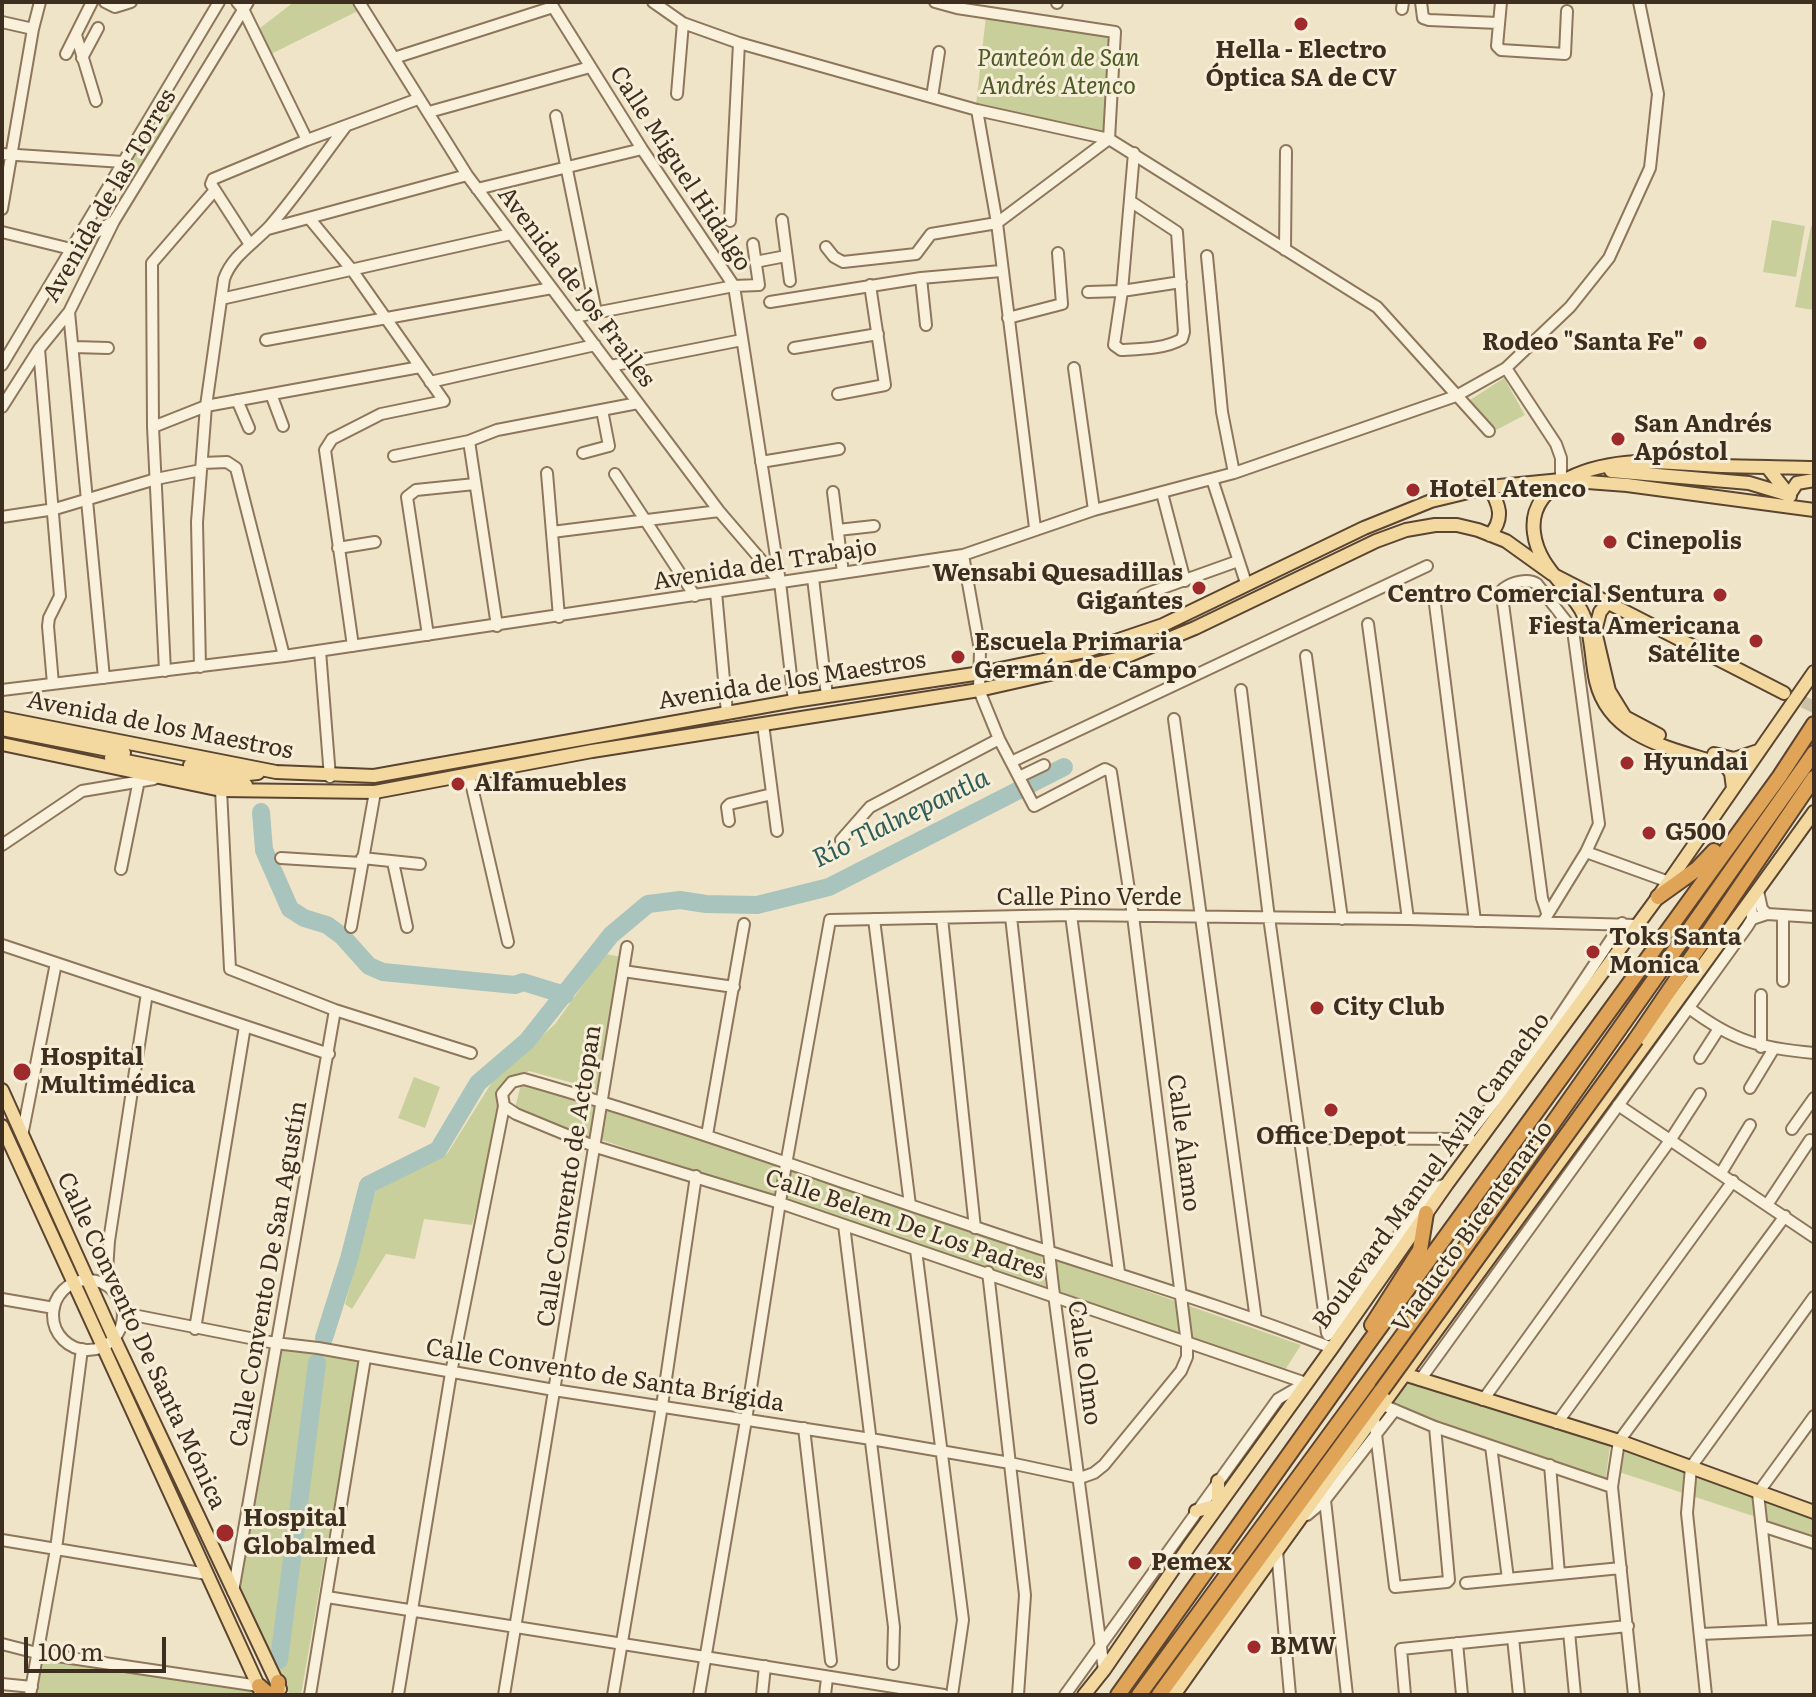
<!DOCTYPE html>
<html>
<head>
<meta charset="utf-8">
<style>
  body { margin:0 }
  #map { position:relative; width:1816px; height:1697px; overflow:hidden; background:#f0e4c8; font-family:Literata,serif }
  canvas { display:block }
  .frame { position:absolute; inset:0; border:4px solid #3d2e20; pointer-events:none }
  .scale { position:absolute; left:24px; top:1637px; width:142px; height:36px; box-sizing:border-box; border:4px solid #3d2e20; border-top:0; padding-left:10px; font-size:24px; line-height:28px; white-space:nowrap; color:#3d2e20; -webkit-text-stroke:6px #f7eed8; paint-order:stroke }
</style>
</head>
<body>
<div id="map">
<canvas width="1816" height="1697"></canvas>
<div class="frame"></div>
<div class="scale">100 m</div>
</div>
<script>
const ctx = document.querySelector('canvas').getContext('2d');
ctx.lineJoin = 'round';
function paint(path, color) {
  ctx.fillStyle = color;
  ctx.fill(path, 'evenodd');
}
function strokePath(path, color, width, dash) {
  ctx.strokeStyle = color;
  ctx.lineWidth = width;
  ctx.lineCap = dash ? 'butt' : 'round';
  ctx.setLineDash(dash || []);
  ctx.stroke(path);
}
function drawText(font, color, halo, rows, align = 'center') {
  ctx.font = font + ' Literata,serif';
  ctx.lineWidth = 6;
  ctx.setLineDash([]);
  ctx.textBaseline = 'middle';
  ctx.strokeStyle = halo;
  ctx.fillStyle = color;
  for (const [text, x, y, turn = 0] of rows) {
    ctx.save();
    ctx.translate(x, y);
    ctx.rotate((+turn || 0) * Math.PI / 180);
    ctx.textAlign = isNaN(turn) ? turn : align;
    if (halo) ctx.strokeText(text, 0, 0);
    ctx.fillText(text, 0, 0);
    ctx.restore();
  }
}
paint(new Path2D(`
  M294 2H355L360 10 271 54 260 28Z
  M986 16 1112 34 1105 131 976 105Z
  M158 104 181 117 148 175 125 162Z
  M1772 220 1805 226 1796 277 1763 272Z
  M1811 226 1814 227V310L1795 307Z
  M1504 378 1525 415 1496 430 1470 400Z
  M605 954 623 957 602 1091 529 1071 495 1091 504 1106 472 1225 424 1219 415 1259 386 1254 352 1309 345 1304 376 1191 447 1154 492 1082 555 1024Z
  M414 1077 440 1087 425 1128 398 1118Z
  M521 1084 598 1104 592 1140 515 1108Z
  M608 1107 784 1166 777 1199 602 1140Z
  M790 1169 1041 1253 1046 1290 785 1202Z
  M1055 1259 1301 1345 1285 1370 1059 1294Z
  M281 1348 359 1361 301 1695H290L235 1590Z
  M1407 1375 1610 1446 1605 1483 1379 1411Z
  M1623 1442 1814 1509V1536L1619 1472Z
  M37 1653 249 1688 256 1695H33Z`), '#c9cf9b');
strokePath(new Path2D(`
  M261 812 264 850 290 909 304 918 327 925 342 936 369 966 383 972 515 985 523 982 565 995
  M324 1338 349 1259 368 1185 438 1150 478 1083 527 1041 611 935 648 904 680 900 706 904 757 905 829 887 1064 767
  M279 1660 317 1363`), '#a9c4bc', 18);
strokePath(new Path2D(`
  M1787 694 1814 707`), '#ccc0a6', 12, [12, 6]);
const minor = new Path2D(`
  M105 2 115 7 131 2
  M237 2 243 9 307 140
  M359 2 467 175 719 511 780 582
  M550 2 642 149 734 286 780 582 794 701
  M653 2 683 23 739 43 977 110 1109 139 1377 307 1489 431
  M935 2 957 8 1115 32 1109 139
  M1421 2 1423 18 1429 20 1498 23
  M1501 2 1497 46 1501 50 1565 54 1567 11
  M1057 3V2
  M1402 9 1403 2
  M2 22 33 29
  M76 35 96 101
  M66 54 92 2
  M82 58 98 28
  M394 58 553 7
  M677 94 683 23
  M932 97 939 52
  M977 110 997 223 1035 528
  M429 112 590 67
  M556 116 596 312
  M2 154 123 162
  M477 189 642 149
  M1130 201 1177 232 1184 332 1182 339C1165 349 1140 349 1121 350L1114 345 1122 291 1134 153
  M2 209 33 29 40 2
  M309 218 352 270 444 401 381 414 332 439 325 450 353 646
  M782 220 790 281
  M730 221 739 43
  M268 229 467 175
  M2 232 71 249 112 222
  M249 243 211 184 213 179 307 140 418 99
  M826 247 834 257 843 262 916 254 931 234 997 223 1109 139
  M1285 250 1286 151
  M1207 256 1222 412 1234 473
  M755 262 786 256
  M921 278 926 325
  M1088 292 1122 291 1181 282
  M221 299 511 234
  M770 302 921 278 1001 271
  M69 312 104 678
  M574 317 734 286 759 285 753 244
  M1008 318 1062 304 1058 253
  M266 340 552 288
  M74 347 108 348
  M794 348 878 334
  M39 349 60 596 49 618 48 626 53 684
  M2 365 219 2
  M610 366 742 340
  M1074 368 1094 510
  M1506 368 1556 444 1561 458V480
  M430 382 595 345
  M271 394 283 426
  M838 394 885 385 870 285
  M237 400 249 428
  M2 407 39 349 69 312 114 221 248 2
  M153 427 206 406 420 367
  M469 441 497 626
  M583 453 609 446 602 410
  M394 456 469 441 497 430 638 403
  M761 462 839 449
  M202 463 227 462 236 468 284 656
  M547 473 559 617
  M615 474 695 596
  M1212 479 1246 583
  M833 492 843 573
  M1162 493 1185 581
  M2 517 55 509 156 479 201 470
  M838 530 874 526
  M552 532 719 511
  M338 548 375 542
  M813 578 827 696
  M716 592 727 713
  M1143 595 1238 561
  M1435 604 1475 921
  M1368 624 1408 919
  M428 635 407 497 416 490 475 484
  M320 651 330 777
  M1306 656 1342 919
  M200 667 197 522 206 406 224 279C232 256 253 244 269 227 297 195 321 159 346 126
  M165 671 153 427 152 263 215 190
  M2 690 284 656 963 555 1094 510 1234 473 1456 396 1506 368 1570 307 1609 258 1650 168 1658 94 1639 2
  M1241 690 1268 910 1327 1333
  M1174 719 1256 1320
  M763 724 777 831
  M1011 762 1427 566
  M469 774 508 942
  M1019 777 1044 765
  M221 790 230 969 335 1010 471 1053
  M729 821 727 807 730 804 772 794
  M841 840 870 807 999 739
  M2 845 82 791 154 779
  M1586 852 1669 882
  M281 858 361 863
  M362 858 420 864
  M393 862 407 927
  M121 869 139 780
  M1758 891 1762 909 1767 914
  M1071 915 1119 1272
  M1783 916V981
  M1011 917 1053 1287 1104 1670
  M942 918 975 1228
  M874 919 910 1205
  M1752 919 1767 914 1814 917
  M1543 922 1586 852 1599 824 1573 630 1537 584C1528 578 1512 582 1503 589L1502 596 1542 898 1547 913
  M351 927 375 792
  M2 945 329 1054
  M623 971 734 987
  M1761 995V1047
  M1689 1008C1733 1041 1759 1048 1814 1053
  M1700 1058 1718 1030
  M1750 1088 1773 1050
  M1618 1105 1814 1237
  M504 1106 516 1114 596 1147 780 1203 1306 1383
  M1792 1129 1814 1098
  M707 1135 744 924
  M22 1136 56 963
  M1300 1138 1470 1139
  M1465 1139 1550 1031 1622 923
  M1721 1173 1750 1125
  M1767 1205 1810 1140
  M844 1225 894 1627 893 1664
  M916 1250 963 1620 952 1695
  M988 1272 1025 1595 1018 1695
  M53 1315a35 35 0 1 1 70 0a35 35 0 1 1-70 0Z
  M106 1285 109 1241 147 993
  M2 1299 54 1308
  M123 1313 275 1343 318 1348 554 1390 871 1439 1010 1463 1080 1478 1094 1473 1104 1465 1181 1371 1187 1357V1344L1133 916 1111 772 1105 769 1034 806 999 739 979 690 980 650 963 555
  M195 1329 245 1026
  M1328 1335 1431 1189 1447 1184
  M1420 1380 1747 927 1752 919 1751 900
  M1483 1400 1671 1139 1700 1094
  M1383 1405 1435 1427 1612 1487
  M1374 1418 1395 1587 1447 1582 1449 1580 1435 1427
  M1557 1423 1733 1181
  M804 1428 831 1661
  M1491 1446 1508 1579
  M1550 1465 1559 1574
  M1325 1500 1347 1695
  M1307 1515 1325 1500 1395 1410
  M1762 1526 1814 1543
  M2 1540 207 1574
  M1277 1551 1290 1695
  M1466 1583 1621 1568
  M233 1592 335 1010
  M327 1597 944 1695
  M1773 1631 1758 1493 1814 1416
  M1569 1632 1575 1695
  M1701 1634 1814 1629
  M1513 1638 1519 1695
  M1457 1643 1462 1695
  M2 1644 37 1653 259 1686
  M2 1684 32 1687
  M30 1695 56 1549 82 1349
  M310 1695 365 1358
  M398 1695 451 1373 504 1106 502 1094 512 1082 524 1079C675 1122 822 1176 972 1226 1092 1267 1214 1302 1332 1348
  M504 1695 627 947
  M613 1695 662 1406 696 1176
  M699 1695 746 1420 785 1170 830 920 1071 915 1408 919 1636 925
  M762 1695 765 1666
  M825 1695 827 1678
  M1065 1695 1278 1399 1304 1384
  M1405 1695 1401 1649 1628 1626
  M1634 1695 1612 1487 1619 1441 1785 1216
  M1706 1695 1687 1513 1691 1467 1814 1297`);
const major = new Path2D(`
  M1767 467 1790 496
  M1611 471 1749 483 1789 495
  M1489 487C1499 504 1505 518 1490 535
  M1789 495 1797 483 1814 480
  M1608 602 1600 612 1595 631 1609 691 1625 717 1659 735
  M2 718 276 772 374 776 794 701 981 673 1086 651 1163 625 1364 528 1431 501 1489 487 1561 480 1627 485 1814 510
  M2 729 124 753
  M2 744 221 790 375 792 592 751 979 690 1125 657 1195 628 1376 541 1406 530 1435 525H1457L1478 530 1506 541 1552 574 1784 693
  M1714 754 1734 759 1758 751
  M111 758 246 785
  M190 765 238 775 258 773
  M1733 788 1731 773 1726 766C1677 749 1610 741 1596 681 1591 659 1592 630 1581 610 1565 583 1538 566 1534 533 1527 480 1598 464 1637 462 1665 461 1694 465 1722 466 1753 467 1784 467 1814 468
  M2 1090 114 1338 280 1689
  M2 1126 262 1694
  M1407 1375 1619 1441 1814 1512
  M1196 1511 1218 1505V1481
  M1084 1695 1104 1670 1190 1545 1332 1348 1447 1184 1658 897 1814 672
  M1174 1695C1384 1398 1602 1107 1814 812`);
const highway = new Path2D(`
  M1658 897 1697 869 1714 851
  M1636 1039 1814 778
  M1372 1325 1420 1250 1426 1213
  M259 1686 269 1695
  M277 1695 278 1682
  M1118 1695 1367 1345 1780 776 1814 724
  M1139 1695 1419 1313 1814 753
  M1159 1695 1382 1390`);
strokePath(minor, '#8d765c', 14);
strokePath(major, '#5b4430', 16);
strokePath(highway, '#5b4430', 18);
strokePath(minor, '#faf1dc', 10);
strokePath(major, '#f3d9a0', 12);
strokePath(highway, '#e0a458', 14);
const highwayBridge = new Path2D(`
  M1382 1390 1636 1039`);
strokePath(highwayBridge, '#5b4430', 18, []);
strokePath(highwayBridge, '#e0a458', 14);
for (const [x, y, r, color] of [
  [1301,24,8,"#9e2a2b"],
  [1700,343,8,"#9e2a2b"],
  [1618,439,8,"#9e2a2b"],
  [1413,490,8,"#9e2a2b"],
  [1610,542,8,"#9e2a2b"],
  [1199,588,8,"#9e2a2b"],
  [1720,595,8,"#9e2a2b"],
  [1756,641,8,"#9e2a2b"],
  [958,657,8,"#9e2a2b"],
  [1627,763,8,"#9e2a2b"],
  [458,784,8,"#9e2a2b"],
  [1649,833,8,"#9e2a2b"],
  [1593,952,8,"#9e2a2b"],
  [1317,1008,8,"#9e2a2b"],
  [22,1072,10,"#9e2a2b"],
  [1331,1110,8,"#9e2a2b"],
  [225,1533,10,"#9e2a2b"],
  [1135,1563,8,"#9e2a2b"],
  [1254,1647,8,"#9e2a2b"]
]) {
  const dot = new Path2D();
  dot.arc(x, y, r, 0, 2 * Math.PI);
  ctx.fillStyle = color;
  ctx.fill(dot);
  strokePath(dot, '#f7eed8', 3);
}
drawText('bold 24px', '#3d2e20', '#f7eed8', [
  ["Hella - Electro",1301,51,"center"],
  ["Óptica SA de CV",1301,79,"center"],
  ["Rodeo \"Santa Fe\"",1684,343,"right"],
  ["San Andrés",1634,425],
  ["Apóstol",1634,453],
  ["Hotel Atenco",1429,490],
  ["Cinepolis",1626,542],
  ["Wensabi Quesadillas",1183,574,"right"],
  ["Gigantes",1183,602,"right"],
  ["Centro Comercial Sentura",1704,595,"right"],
  ["Fiesta Americana",1740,627,"right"],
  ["Satélite",1740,655,"right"],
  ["Escuela Primaria",974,643],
  ["Germán de Campo",974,671],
  ["Hyundai",1643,763],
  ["Alfamuebles",474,784],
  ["G500",1665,833],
  ["Toks Santa",1609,938],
  ["Monica",1609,966],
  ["City Club",1333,1008],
  ["Hospital",40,1058],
  ["Multimédica",40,1086],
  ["Office Depot",1331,1137,"center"],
  ["Hospital",243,1519],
  ["Globalmed",243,1547],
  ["Pemex",1151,1563],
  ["BMW",1270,1647]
], 'left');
drawText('italic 24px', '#4d5a26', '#f7eed8', [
  ["Panteón de San",1058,59],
  ["Andrés Atenco",1058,87]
]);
drawText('24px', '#3d2e20', '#f7eed8', [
  ["Calle Miguel Hidalgo",680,169,57],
  ["Avenida de las Torres",110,196,-60],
  ["Avenida de los Frailes",576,287,53],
  ["Avenida del Trabajo",765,565,-9],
  ["Avenida de los Maestros",792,681,-9],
  ["Avenida de los Maestros",160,726,11],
  ["Calle Pino Verde",1089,898],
  ["Calle Álamo",1183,1143,83],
  ["Boulevard Manuel Ávila Camacho",1432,1171,-54],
  ["Calle Convento de Actopan",570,1176,-81],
  ["Calle Belem De Los Padres",905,1225,19],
  ["Viaducto Bicentenario",1473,1227,-54],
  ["Calle Convento De San Agustín",269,1274,-80],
  ["Calle Convento De Santa Mónica",141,1341,65],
  ["Calle Olmo",1084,1363,82],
  ["Calle Convento de Santa Brígida",605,1376,9]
]);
drawText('italic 26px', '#2f5d5a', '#f7eed8', [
  ["Río Tlalnepantla",901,819,-26]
]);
</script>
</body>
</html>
